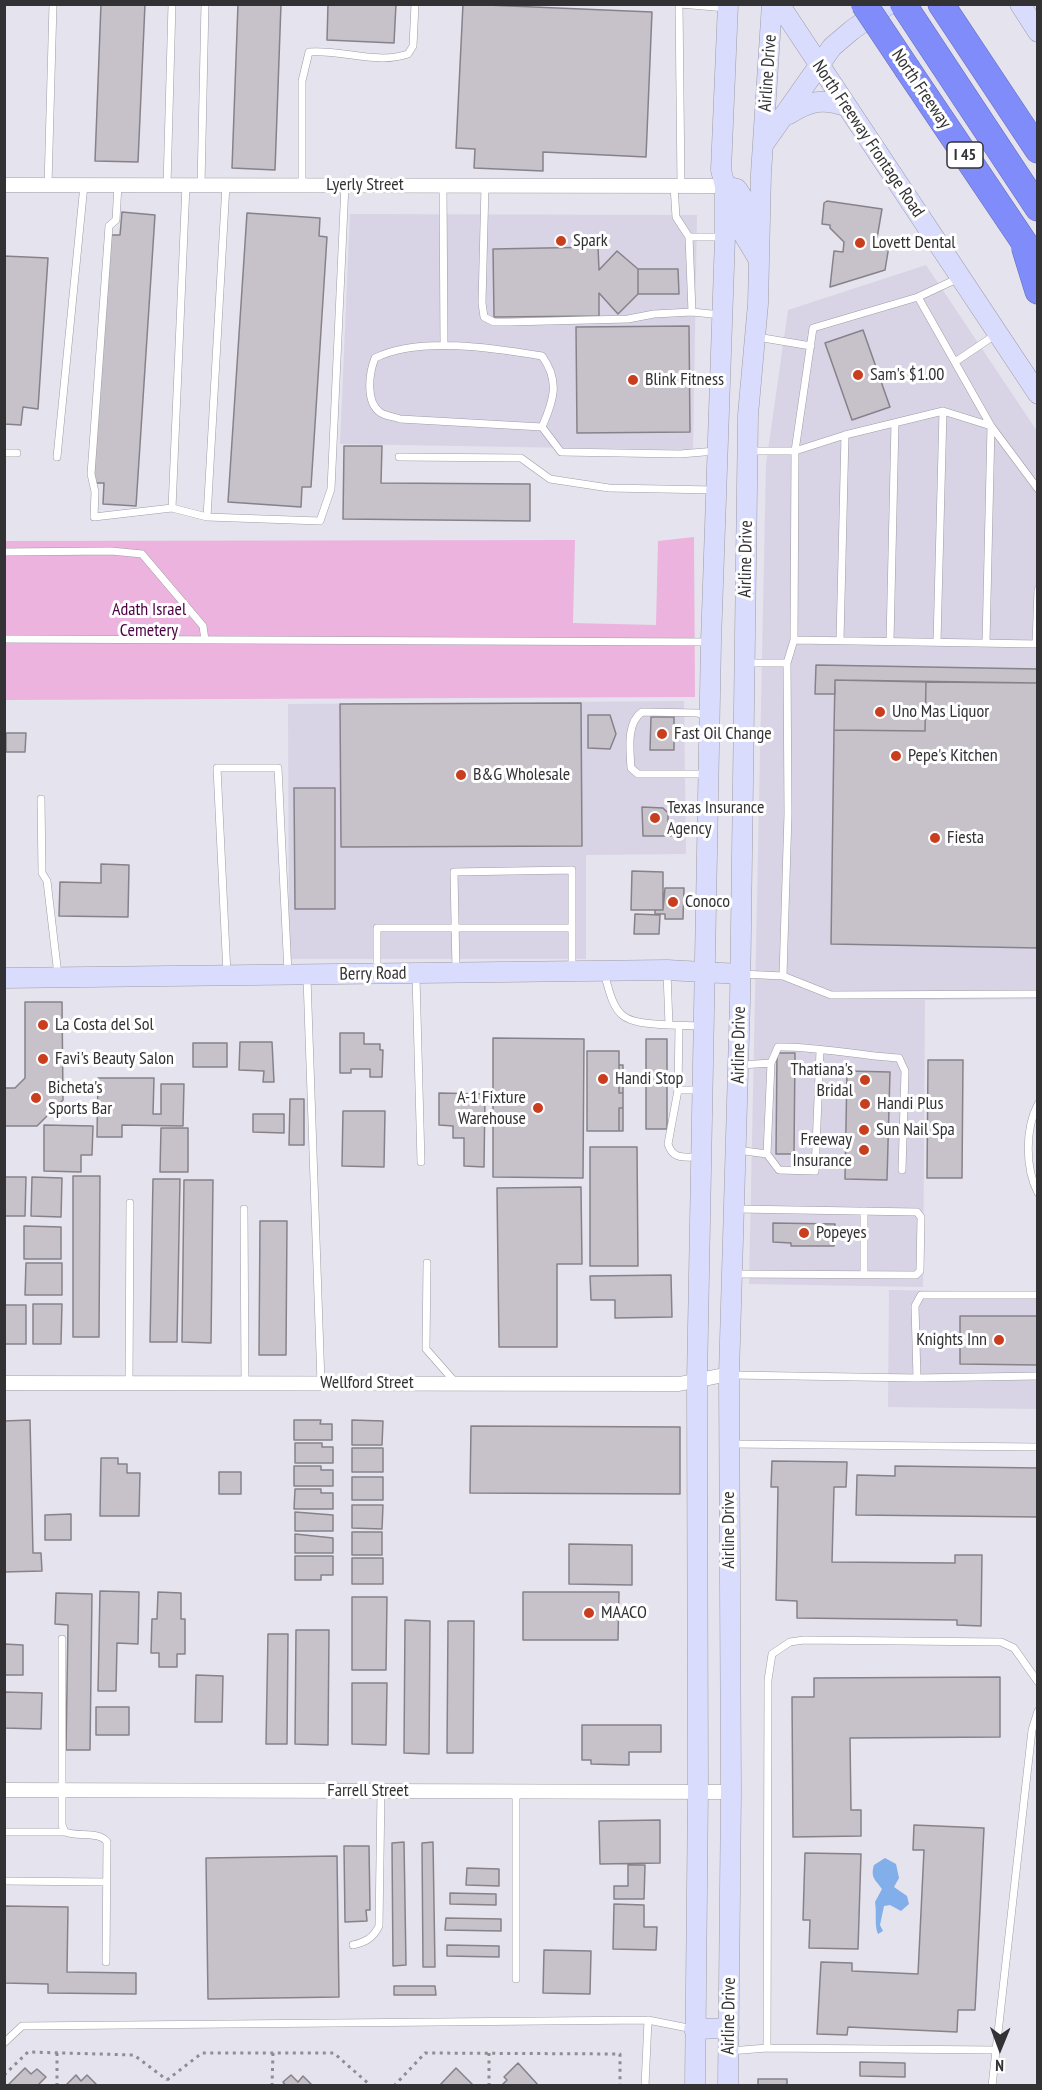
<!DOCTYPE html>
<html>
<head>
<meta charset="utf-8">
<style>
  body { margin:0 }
  #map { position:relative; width:1042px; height:2090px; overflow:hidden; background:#e5e3ed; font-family:"PT Sans Narrow",sans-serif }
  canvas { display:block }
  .frame { position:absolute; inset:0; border:6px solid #323134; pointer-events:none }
  .north { position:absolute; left:970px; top:2018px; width:60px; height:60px; -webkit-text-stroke:4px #fff; paint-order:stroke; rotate:181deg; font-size:16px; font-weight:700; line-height:24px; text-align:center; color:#323134 }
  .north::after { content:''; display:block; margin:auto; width:21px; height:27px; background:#323134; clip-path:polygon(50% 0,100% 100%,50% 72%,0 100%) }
</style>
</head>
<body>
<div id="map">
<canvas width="1042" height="2090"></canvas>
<div class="frame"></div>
<div class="north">N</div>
</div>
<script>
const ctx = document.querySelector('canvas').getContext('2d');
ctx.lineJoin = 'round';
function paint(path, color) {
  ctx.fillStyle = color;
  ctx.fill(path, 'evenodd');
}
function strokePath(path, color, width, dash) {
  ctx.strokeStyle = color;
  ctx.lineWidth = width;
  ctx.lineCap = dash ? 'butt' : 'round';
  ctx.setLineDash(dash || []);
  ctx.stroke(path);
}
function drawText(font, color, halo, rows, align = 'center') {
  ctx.font = font + ' "PT Sans Narrow",sans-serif';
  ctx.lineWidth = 6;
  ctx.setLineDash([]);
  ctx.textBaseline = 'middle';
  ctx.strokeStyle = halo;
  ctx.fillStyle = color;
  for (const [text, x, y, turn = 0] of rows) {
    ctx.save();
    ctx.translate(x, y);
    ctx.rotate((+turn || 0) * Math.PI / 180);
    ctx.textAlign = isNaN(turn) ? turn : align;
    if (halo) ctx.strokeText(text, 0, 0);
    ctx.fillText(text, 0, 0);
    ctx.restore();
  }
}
paint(new Path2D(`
  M350 214 697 215 693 450 340 444Z
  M926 265 1037 431V999L925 1000 923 1287 749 1284 766 464 788 310Z
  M684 701 686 854 586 855V959H289L288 704Z
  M889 1290 1037 1292V1409L888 1407Z`), '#d8d4e5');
paint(new Path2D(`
  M694 537 695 697 5 700 4 541 575 540 573 623 656 625 658 541Z`), '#ecb3de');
paint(new Path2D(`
  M885 1858 896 1864 899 1878 894 1887 907 1896 909 1904 901 1911 890 1905 884 1906 880 1925 883 1931 878 1934C874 1925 877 1913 875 1902L882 1889C876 1880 870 1878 874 1865Z`), '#82aeea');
const building = new Path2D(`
  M101 4H145L138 162 95 161Z
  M238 4H281L275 170 232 168Z
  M328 4H396L394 43 327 40Z
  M463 4 652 12 646 157 543 152V171L474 168 475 149 456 148Z
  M827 201 882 209 876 244 889 246 885 270 830 287 834 251 843 252 844 242 830 228V225L822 224 824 203Z
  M122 212 155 215 136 506 103 504 104 483H93L110 235H120Z
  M247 213 320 218 319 236 327 237 311 487H302L301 507 228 502Z
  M598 247 599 270 617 251 638 269V294L618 314 599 293V316L494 317 493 249Z
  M4 256 48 258 38 409 23 407 21 425 4 424Z
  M638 269H678L679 294H638Z
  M689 326 690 432 577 433 576 327Z
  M863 330 890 407 852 420 825 343Z
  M344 446H382L381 483 530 484V521L343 519Z
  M816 665 1038 669V683L835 680V694H815Z
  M835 680 926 682 925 731 834 730Z
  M926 682 1038 683V948L831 944 834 730 925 731Z
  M581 703 582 846 341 847 340 704Z
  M588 715H610L616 734 610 749 588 748Z
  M651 717H674V750H650Z
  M6 733H26L25 752H6Z
  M294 788H335V909H295Z
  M642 807 663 808 668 813V824H671V836H643Z
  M101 864 129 865 128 917 59 916 60 882 101 883Z
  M632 871 663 872V910H631Z
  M665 888H684L683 919H665V914H655V910H663Z
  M635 914 660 915 659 934H634Z
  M25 1002H62L63 1100 37 1126H4V1088H15L25 1078Z
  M340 1033H364V1044H380V1050H383L382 1077H370V1069H351V1073H340Z
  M493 1038 584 1039 583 1178 493 1177Z
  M646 1039H667V1129H646Z
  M240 1042H272L274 1082H263L264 1071 239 1070Z
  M193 1043H227V1067H193Z
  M587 1051H619V1093H623V1108H619V1131H587Z
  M777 1053H795L794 1154H776Z
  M928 1060H963L962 1178H927Z
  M619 1065H623V1093H619Z
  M847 1071 890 1072 887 1180 845 1179Z
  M98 1078H154L153 1114H161V1084H184L183 1126 122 1125V1137H97Z
  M439 1093 485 1094 484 1167 464 1166V1138H453V1126L439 1125Z
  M290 1099H304V1145H289Z
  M619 1108H623V1131H619Z
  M343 1111H385L384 1167 342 1166Z
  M253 1114H284V1133L253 1132Z
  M44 1125 93 1126 92 1155H81V1172L44 1171Z
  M161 1128H188V1172H160Z
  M590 1147H637L638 1266H590Z
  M73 1176H100L99 1337H73Z
  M4 1177H26L25 1216H4Z
  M32 1177 62 1178 61 1217 31 1216Z
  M153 1179H180L177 1342H150Z
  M184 1180H213L211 1343 182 1342Z
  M581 1187 582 1264H557V1347H499L497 1188Z
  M260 1221H287L286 1355H259Z
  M773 1223 835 1224 834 1246H791V1243L773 1242Z
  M24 1226 61 1227V1259H24Z
  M26 1263H62V1295H25Z
  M671 1275 672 1317 615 1318V1300H591L590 1276Z
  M33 1304H62L61 1344H33Z
  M4 1305H26V1344H4Z
  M960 1316H1038V1365L960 1364Z
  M30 1420 33 1553H41L42 1571 4 1572V1421Z
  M294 1420H321L320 1424H332V1440H294Z
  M352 1420 383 1421 382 1445H352Z
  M471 1426 680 1427V1494L470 1493Z
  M295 1443H322V1447H333V1463H295Z
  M352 1448H383V1472H352Z
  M101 1458H118V1464H127V1473H140L139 1516H100Z
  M772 1461 847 1462 846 1487H834L832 1562 955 1563V1555H982L981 1626 957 1625V1620L797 1618V1601L776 1600 778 1487H771Z
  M294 1466H321V1470H333V1486H294Z
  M895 1466 1038 1468V1517L856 1515 857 1475 895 1476Z
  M219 1472H241V1494H219Z
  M352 1477H383V1500H352Z
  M295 1489H321V1493H333V1509H294Z
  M352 1505H383L382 1529 352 1528Z
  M295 1512 333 1515V1531H295Z
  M71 1514V1540H45V1515Z
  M352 1532H382V1555H352Z
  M295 1534 333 1538V1553H295Z
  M569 1544 632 1545V1585L569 1584Z
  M295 1556H333V1575H321V1580H295Z
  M352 1558H383V1584H352Z
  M100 1591 139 1592 138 1644 117 1643 116 1691H98Z
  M158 1592 181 1593V1619H185V1654H177V1667H159V1653H151L152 1619H157Z
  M523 1592H619L618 1640H523Z
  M56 1593 92 1594 90 1750H66L68 1625 55 1624Z
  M352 1597H387L386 1670H352Z
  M405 1620 430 1621 429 1754 404 1753Z
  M448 1621H474L473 1753H447Z
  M296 1630H329L328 1745 295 1744Z
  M268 1634H288L287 1744H266Z
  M4 1644 23 1645V1675H4Z
  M196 1675 223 1676 222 1722H195Z
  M1000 1677V1737L850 1738 851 1810H861V1836L793 1837 792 1697H814V1678Z
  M352 1683H387L386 1745 352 1744Z
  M4 1692 42 1693 41 1729 4 1728Z
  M96 1707H129V1735H96Z
  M582 1725H661V1752H629V1765L591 1764V1760H582Z
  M660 1820V1863L600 1864 599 1821Z
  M914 1825 984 1828 975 2010H958L957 2032 848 2027 847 2035 817 2034 821 1962 852 1963V1971L918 1974 924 1850H913Z
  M404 1842 406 1965 393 1966 392 1843Z
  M433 1842 435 1967H423L422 1843Z
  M344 1846H369L370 1910H366L367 1921 345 1922Z
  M805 1853 861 1854 858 1949 809 1948 810 1920H803Z
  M337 1856 339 1997 208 1999 206 1858Z
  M628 1865H645L644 1899H614V1886H628Z
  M467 1868 499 1869V1886L466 1885Z
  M450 1893 496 1894V1905L450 1904Z
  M614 1904 644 1905V1927H657L656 1950 613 1949Z
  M4 1906 68 1907 67 1972 136 1973V1994L48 1993V1984L4 1983Z
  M446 1918 501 1919V1931L445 1930Z
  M447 1945 499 1946V1957L447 1956Z
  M544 1950 591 1951 590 1994 543 1993Z
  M394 1986H435L436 1995H394Z
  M860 2062 905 2063V2077L860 2076Z
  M518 2063 539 2086H501L507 2080 504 2077Z
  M25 2068 31 2074 37 2069 46 2077 37 2086H7Z
  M456 2068 474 2086H439Z
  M76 2075 81 2081 87 2075 98 2086H65Z
  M291 2075 298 2082 303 2076 313 2086H286L283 2082Z
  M758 2079H787V2086H758Z`);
paint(building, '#c7c1c9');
strokePath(building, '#87828a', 1.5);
const lane = new Path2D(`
  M679 4 681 186
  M680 4 726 8
  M48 185 53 4
  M118 185 116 220 109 226 91 474 95 492 94 517 172 508
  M167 185 172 4
  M186 185 172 508 207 517 320 521 331 489 345 185
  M201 185 205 4
  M302 185V81L309 52C341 49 377 65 408 54L413 46 415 4
  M443 186 444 345
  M485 186 482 303 484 317 494 322H509L628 319 654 314 692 312
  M674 186 676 217 689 237 692 312 721 315
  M689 237H723
  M918 297 991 426 1038 489
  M757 337 811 346
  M955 362 995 335
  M542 427C554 400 560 381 542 356 494 348 419 336 375 358 369 373 365 403 381 413 386 416 395 417 400 419L542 427 561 452 680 454 716 451
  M750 451H795L845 435 943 411 991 426
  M4 453H17
  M57 457 84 185
  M399 457 521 458 550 479 609 488 714 490
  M207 517 226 185
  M4 552 111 551 142 554 203 626 205 640
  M4 639 709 642
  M794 640 1038 644
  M840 640 845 435
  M890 641 895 423
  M937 642 943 411
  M986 643 991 426
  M1036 644 1038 590
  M748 663H787
  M707 774H638L631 768C630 750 626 723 642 712L698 713 707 717
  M41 799 42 873 47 881 58 975
  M456 970 454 872 572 870V970
  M377 972V928H572
  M604 972C616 1020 620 1022 669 1025
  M667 973 669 1025 701 1026
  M227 974 217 768H278L288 973
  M741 974 783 976 831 995 1038 994
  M416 976 421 1162
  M783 976 788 814 787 663 794 640 795 451 813 328 918 297 959 278
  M307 978 321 1383
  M679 1026 678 1090H702
  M771 1063 778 1047C818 1046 858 1056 899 1058L905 1071 902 1170
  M741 1065 771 1063 767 1154
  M678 1090 668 1144C673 1160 684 1157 698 1157
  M1038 1104C1025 1129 1025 1168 1038 1193
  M737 1150 767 1154 779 1170 815 1171 820 1051
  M244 1209 245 1383
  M427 1263 426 1349 455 1382
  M733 1274 916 1275 920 1271 921 1217 917 1212 737 1209
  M864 1275V1211
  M732 1375 917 1378 1038 1376
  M917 1378 915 1306 921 1295H1038
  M129 1383 130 1203
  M731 1444 1038 1447
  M62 1639V1825L65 1832C77 1837 100 1831 107 1842L106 1962
  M516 1791V1979
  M4 1832H65
  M4 1881 106 1882
  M353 1945C366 1942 373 1938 379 1926L381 1791
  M4 2043 22 2026 648 2020 693 2029
  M767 2048 996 2050
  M730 2051 767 2048 768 1680 772 1654 790 1642 804 1640 1001 1642 1014 1648 1038 1682
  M645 2086 648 2020
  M992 2086 1032 1730 1038 1711`);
const street = new Path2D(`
  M4 185 725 186
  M4 1383 679 1384 729 1374
  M4 1790 731 1792`);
const secondary = new Path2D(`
  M779 4 1038 394
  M1020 4 1038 32
  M789 114C810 101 822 98 846 106
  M763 145 832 47 852 30 889 4
  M725 186 737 189 741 195V230L759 260
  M4 978 667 970 740 974
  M694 2029 729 2028
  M695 2086 698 1791 697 1380 711 642 725 237V186L721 170 728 4
  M728 2086 731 1792 729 1374 740 1001 748 415 758 304 761 174 772 4`);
const highway = new Path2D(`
  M903 4 1038 208
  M941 4 1038 150
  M908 70 1038 263
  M1025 249 1038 291`);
strokePath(lane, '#9e9ca5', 8);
strokePath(street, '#9e9ca5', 15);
strokePath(secondary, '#9e9ca5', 21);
strokePath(highway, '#646cb4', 27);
strokePath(new Path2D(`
  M57 2053V2086
  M489 2053V2086
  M4 2075 28 2052 134 2055 167 2080
  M167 2080 202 2053H334L371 2086
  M272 2086 273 2053
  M394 2086 425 2053 620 2054V2086`), '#8e8d93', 3, [3, 4.5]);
strokePath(lane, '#fff', 7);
strokePath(street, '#fff', 14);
strokePath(secondary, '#d9dcfd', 20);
strokePath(highway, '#7f8cf9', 26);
const highwayBridge = new Path2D(`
  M864 4 908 70`);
strokePath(highwayBridge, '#646cb4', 27, []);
strokePath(highwayBridge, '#7f8cf9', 26);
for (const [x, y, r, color] of [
  [561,241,6,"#c83e1e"],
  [860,243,6,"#c83e1e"],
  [858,375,6,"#c83e1e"],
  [633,380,6,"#c83e1e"],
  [880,712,6,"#c83e1e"],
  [662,734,6,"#c83e1e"],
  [896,756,6,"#c83e1e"],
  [461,775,6,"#c83e1e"],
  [655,818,6,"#c83e1e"],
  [935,838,6,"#c83e1e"],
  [673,902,6,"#c83e1e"],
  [43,1025,6,"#c83e1e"],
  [43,1059,6,"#c83e1e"],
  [603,1079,6,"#c83e1e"],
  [865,1080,6,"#c83e1e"],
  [36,1098,6,"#c83e1e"],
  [865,1104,6,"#c83e1e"],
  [538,1108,6,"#c83e1e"],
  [864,1130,6,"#c83e1e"],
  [864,1150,6,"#c83e1e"],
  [804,1233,6,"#c83e1e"],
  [999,1340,6,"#c83e1e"],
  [589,1613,6,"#c83e1e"]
]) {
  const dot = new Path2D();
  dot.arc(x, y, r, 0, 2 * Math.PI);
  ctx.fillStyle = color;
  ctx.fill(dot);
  strokePath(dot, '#fff', 2);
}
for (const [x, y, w] of [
  [965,155,36]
]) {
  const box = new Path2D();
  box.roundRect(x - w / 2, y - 13, w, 26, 4.5);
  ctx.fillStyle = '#fff';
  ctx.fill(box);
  strokePath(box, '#323134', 1.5);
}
drawText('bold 16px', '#323134', null, [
  ["I 45",965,155]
]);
drawText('18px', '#323134', '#fff', [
  ["Airline Drive",768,73,-86],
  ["North Freeway",921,89,56],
  ["North Freeway Frontage Road",868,139,56],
  ["Lyerly Street",365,185],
  ["Airline Drive",746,559,-89],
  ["Berry Road",373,974,-1],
  ["Airline Drive",739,1045,-89],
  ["Wellford Street",367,1383],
  ["Airline Drive",729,1530,-90],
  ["Farrell Street",368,1791],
  ["Airline Drive",729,2016,-89]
]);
drawText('18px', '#323134', '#fff', [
  ["Spark",573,241],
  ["Lovett Dental",872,243],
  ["Sam's $1.00",870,375],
  ["Blink Fitness",645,380],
  ["Uno Mas Liquor",892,712],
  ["Fast Oil Change",674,734],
  ["Pepe's Kitchen",908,756],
  ["B&G Wholesale",473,775],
  ["Texas Insurance",667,808],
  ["Agency",667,829],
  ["Fiesta",947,838],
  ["Conoco",685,902],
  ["La Costa del Sol",55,1025],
  ["Favi's Beauty Salon",55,1059],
  ["Thatiana's",853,1070,"right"],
  ["Bridal",853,1091,"right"],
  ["Handi Stop",615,1079],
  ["Bicheta's",48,1088],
  ["Sports Bar",48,1109],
  ["A-1 Fixture",526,1098,"right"],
  ["Warehouse",526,1119,"right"],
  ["Handi Plus",877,1104],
  ["Sun Nail Spa",876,1130],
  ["Freeway",852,1140,"right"],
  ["Insurance",852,1161,"right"],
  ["Popeyes",816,1233],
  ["Knights Inn",987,1340,"right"],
  ["MAACO",601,1613]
], 'left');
drawText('18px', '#4d0043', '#fff', [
  ["Adath Israel",149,610],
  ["Cemetery",149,631]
]);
</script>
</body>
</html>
